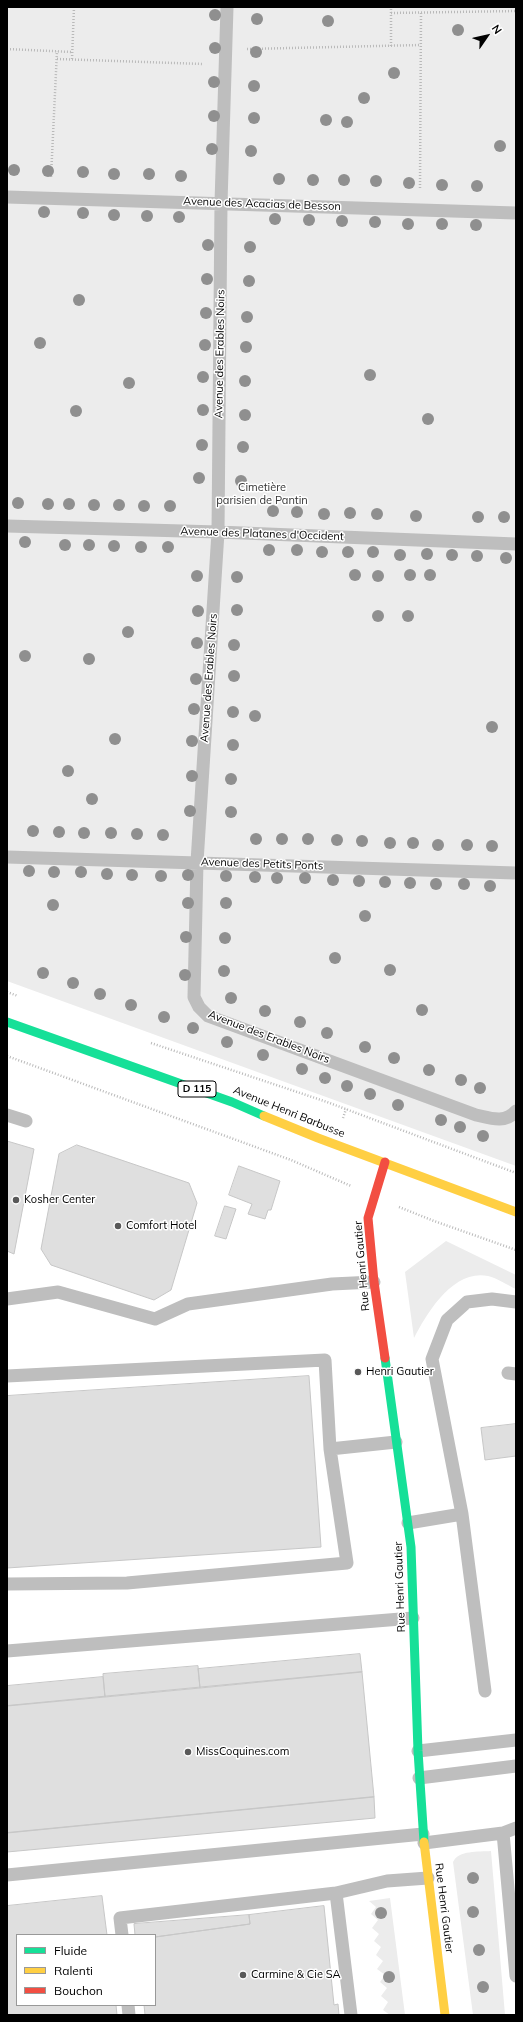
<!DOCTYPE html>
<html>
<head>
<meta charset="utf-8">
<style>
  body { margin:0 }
  #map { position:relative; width:523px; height:2022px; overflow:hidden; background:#fff; font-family:Mulish,sans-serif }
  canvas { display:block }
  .frame { position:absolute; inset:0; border:8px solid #000; pointer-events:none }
  .legend { position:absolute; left:16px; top:1934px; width:140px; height:72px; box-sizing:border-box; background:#fff; border:1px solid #999; margin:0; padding:5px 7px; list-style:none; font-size:12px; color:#000 }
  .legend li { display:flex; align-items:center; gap:8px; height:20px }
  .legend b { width:20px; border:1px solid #999 }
  .north { position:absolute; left:467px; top:16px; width:40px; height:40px; -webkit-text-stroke:3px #fff; paint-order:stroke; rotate:56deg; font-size:11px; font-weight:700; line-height:16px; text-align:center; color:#000 }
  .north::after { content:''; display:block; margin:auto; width:14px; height:18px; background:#000; clip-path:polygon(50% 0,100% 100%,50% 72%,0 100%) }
</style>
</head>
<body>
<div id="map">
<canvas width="523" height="2022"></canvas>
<div class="frame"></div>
<ul class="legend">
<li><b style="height:5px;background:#16e098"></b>Fluide</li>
<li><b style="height:5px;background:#ffcf43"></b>Ralenti</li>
<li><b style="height:5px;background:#f24e42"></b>Bouchon</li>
</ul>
<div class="north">N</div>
</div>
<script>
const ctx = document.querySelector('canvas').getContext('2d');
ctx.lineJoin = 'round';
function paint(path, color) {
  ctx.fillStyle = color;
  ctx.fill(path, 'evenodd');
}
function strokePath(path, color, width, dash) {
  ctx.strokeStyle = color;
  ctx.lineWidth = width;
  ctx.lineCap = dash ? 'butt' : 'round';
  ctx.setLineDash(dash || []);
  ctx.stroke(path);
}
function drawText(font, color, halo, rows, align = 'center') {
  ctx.font = font + ' Mulish,sans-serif';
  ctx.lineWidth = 3;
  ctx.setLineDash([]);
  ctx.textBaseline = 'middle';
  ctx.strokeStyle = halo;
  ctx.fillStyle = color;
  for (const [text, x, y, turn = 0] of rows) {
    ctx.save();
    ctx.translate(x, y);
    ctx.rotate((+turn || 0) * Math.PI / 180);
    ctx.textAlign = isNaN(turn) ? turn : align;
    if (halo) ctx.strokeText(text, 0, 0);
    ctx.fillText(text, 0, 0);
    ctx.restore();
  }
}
paint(new Path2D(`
  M7 7H516V1166L7 981Z
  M446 1241 516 1275V1289C507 1285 497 1278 488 1276 453 1269 427 1313 414 1338L405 1272Z
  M491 1851 505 2015H473L453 1862C459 1850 478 1852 491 1851Z
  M390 1898 405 2015H390L383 2010 388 2002 381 1996 387 1988 380 1982 385 1975 377 1969 383 1961 376 1955 381 1947 374 1941 379 1934 372 1928 378 1920 371 1914 376 1907 369 1901Z`), '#ececec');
const building = new Path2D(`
  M7 1141 34 1149 14 1254 7 1251Z
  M77 1145 189 1183 197 1203 171 1290 154 1300 51 1265 41 1249 59 1154Z
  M239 1166 280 1181 271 1210H268L265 1219 248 1214 252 1204 229 1195Z
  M225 1206 236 1209 226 1239 215 1236Z
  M309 1376 321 1547 7 1568V1396Z
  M516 1424V1456L485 1460 481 1428Z
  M360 1654 362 1672 200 1688 198 1669Z
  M198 1666 200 1688 105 1697 103 1674Z
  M362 1672 374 1797 7 1833V1706Z
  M103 1677 105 1697 7 1706V1686Z
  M374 1797 375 1818 7 1852V1833Z
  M102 1896 107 1935H17V2005H116L117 2015H7V1906Z
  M324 1906 334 2005 338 2004 339 2015H145L144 2005H155V1937L250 1924 249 1915Z
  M249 1915 250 1924 155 1937V1935H135L134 1924Z`);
paint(building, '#dfdfdf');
strokePath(building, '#c7c7c7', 1);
strokePath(new Path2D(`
  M391 13 516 11
  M391 46V7
  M7 49 72 52
  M247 49 421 45
  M57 59 203 64
  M72 59 74 7
  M51 177 57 51
  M420 188 421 12
  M7 992 18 996
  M151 1043 327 1102 516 1173
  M7 1056 291 1160 351 1186
  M343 1118 346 1109
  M399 1207 434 1221 516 1250`), '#b9b9b9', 2.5, [1, 2]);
strokePath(new Path2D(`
  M227 7 221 203 218 532 197 862 194 997 199 1007 208 1016 476 1115C490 1118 505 1124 516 1111
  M7 197 516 213
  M7 526 218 532 516 544
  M7 857 516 873
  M7 1115 26 1121
  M7 1299 58 1292 155 1319 188 1304 332 1284 374 1282
  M508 1373 516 1374
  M7 1376 325 1360 330 1449
  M462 1514 432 1359 447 1320 467 1302 492 1299 516 1302
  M408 1523 462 1514 485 1691
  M7 1584 127 1583 347 1563 330 1449 396 1442
  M7 1651 413 1618
  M418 1751 516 1740
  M419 1778 516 1766
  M503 1833 516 1828
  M424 1843 503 1833 516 1976
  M7 1875 423 1834
  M336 1893 351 2015
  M122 1935 120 1918 336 1893 387 1881 428 1878
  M128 2005 129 2015`), '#bebebe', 13);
strokePath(new Path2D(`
  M7 1022 232 1102 264 1116
  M385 1358 411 1547 418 1751 424 1842`), '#16e098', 9);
strokePath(new Path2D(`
  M264 1116 318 1138 516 1212
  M424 1842 445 2015`), '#ffcf43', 9);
strokePath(new Path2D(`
  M385 1358 374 1282 368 1218 385 1162`), '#f24e42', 9);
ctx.fillStyle = '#8f8f8f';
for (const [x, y] of [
  [215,15],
  [257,19],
  [328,21],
  [458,30],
  [215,48],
  [256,52],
  [394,73],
  [214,82],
  [254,86],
  [364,98],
  [214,116],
  [254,118],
  [326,120],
  [347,122],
  [500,146],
  [212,149],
  [251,151],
  [14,170],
  [48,171],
  [83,172],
  [114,174],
  [149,174],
  [181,176],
  [279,179],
  [313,180],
  [344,180],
  [376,181],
  [409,183],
  [442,185],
  [477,186],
  [44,212],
  [83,213],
  [114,215],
  [147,216],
  [179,217],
  [275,219],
  [309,220],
  [342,221],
  [375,222],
  [408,224],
  [442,224],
  [476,225],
  [208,245],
  [250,247],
  [207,279],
  [249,281],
  [79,300],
  [206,313],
  [247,317],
  [40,343],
  [205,345],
  [246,347],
  [370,375],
  [203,377],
  [245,381],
  [129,383],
  [203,410],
  [76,411],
  [245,415],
  [428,419],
  [202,445],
  [243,447],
  [199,478],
  [241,481],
  [18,503],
  [48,504],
  [69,504],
  [94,505],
  [119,505],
  [144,506],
  [170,506],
  [273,511],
  [297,512],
  [350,513],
  [324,514],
  [377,514],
  [416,516],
  [478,517],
  [504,517],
  [25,542],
  [65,545],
  [89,545],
  [114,546],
  [141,547],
  [168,547],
  [269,550],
  [297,550],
  [322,552],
  [348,552],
  [373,552],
  [427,554],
  [400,555],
  [452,555],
  [477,556],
  [506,558],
  [355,575],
  [410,575],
  [430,575],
  [197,576],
  [378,576],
  [237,577],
  [237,610],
  [198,611],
  [378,616],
  [408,616],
  [128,632],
  [197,643],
  [234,645],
  [25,656],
  [89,659],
  [234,676],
  [196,679],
  [194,709],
  [233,712],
  [255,716],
  [492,727],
  [115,739],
  [192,741],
  [233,745],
  [68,771],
  [192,776],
  [231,779],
  [92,799],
  [190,811],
  [231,812],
  [33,831],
  [59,832],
  [84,833],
  [111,833],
  [137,834],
  [163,835],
  [256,839],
  [282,839],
  [308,839],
  [337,840],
  [362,841],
  [390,843],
  [413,843],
  [438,845],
  [467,845],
  [492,846],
  [29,871],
  [54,872],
  [81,872],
  [107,874],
  [132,875],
  [188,875],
  [161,876],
  [226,876],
  [255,877],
  [277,878],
  [305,878],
  [333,880],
  [359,881],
  [385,882],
  [410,883],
  [436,884],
  [464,884],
  [490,886],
  [188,903],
  [226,903],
  [53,905],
  [365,916],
  [186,937],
  [225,938],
  [335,958],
  [390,970],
  [224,971],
  [43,973],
  [185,975],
  [73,983],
  [100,994],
  [231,998],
  [131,1005],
  [422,1010],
  [265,1011],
  [164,1017],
  [300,1022],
  [193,1028],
  [327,1033],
  [227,1042],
  [365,1047],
  [263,1055],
  [394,1058],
  [302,1069],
  [429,1070],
  [325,1078],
  [461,1080],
  [347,1086],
  [480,1088],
  [370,1094],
  [398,1105],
  [441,1120],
  [460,1127],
  [483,1136],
  [473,1878],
  [473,1912],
  [381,1913],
  [479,1950],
  [389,1977],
  [483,1987]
]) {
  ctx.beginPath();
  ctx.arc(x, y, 6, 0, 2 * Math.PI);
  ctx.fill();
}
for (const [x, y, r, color] of [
  [16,1200,4,"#595959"],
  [118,1226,4,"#595959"],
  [358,1372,4,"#595959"],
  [188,1752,4,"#595959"],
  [243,1975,4,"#595959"]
]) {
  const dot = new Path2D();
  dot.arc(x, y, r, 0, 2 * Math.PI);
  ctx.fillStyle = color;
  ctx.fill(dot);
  strokePath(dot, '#fff', 1.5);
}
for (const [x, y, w] of [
  [197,1089,38]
]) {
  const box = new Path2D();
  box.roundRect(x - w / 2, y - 8, w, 16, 3);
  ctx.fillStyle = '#fff';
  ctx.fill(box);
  strokePath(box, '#000', 1);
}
drawText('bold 10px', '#000', null, [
  ["D 115",197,1089]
]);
drawText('11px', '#000', '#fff', [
  ["Avenue des Acacias de Besson",262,204,2],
  ["Avenue des Erables Noirs",220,354,-89],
  ["Avenue des Platanes d'Occident",262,534,2],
  ["Avenue des Erables Noirs",209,678,-86],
  ["Avenue des Petits Ponts",262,864,2],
  ["Avenue des Erables Noirs",269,1037,21],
  ["Avenue Henri Barbusse",289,1112,22],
  ["Rue Henri Gautier",362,1266,-95],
  ["Rue Henri Gautier",400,1587,-92],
  ["Rue Henri Gautier",444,1908,83]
]);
drawText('11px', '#333', '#fff', [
  ["Cimetière",262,488],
  ["parisien de Pantin",262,501]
]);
drawText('11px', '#000', '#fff', [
  ["Kosher Center",24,1200],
  ["Comfort Hotel",126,1226],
  ["Henri Gautier",366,1372],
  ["MissCoquines.com",196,1752],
  ["Carmine & Cie SA",251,1975]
], 'left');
</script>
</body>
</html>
